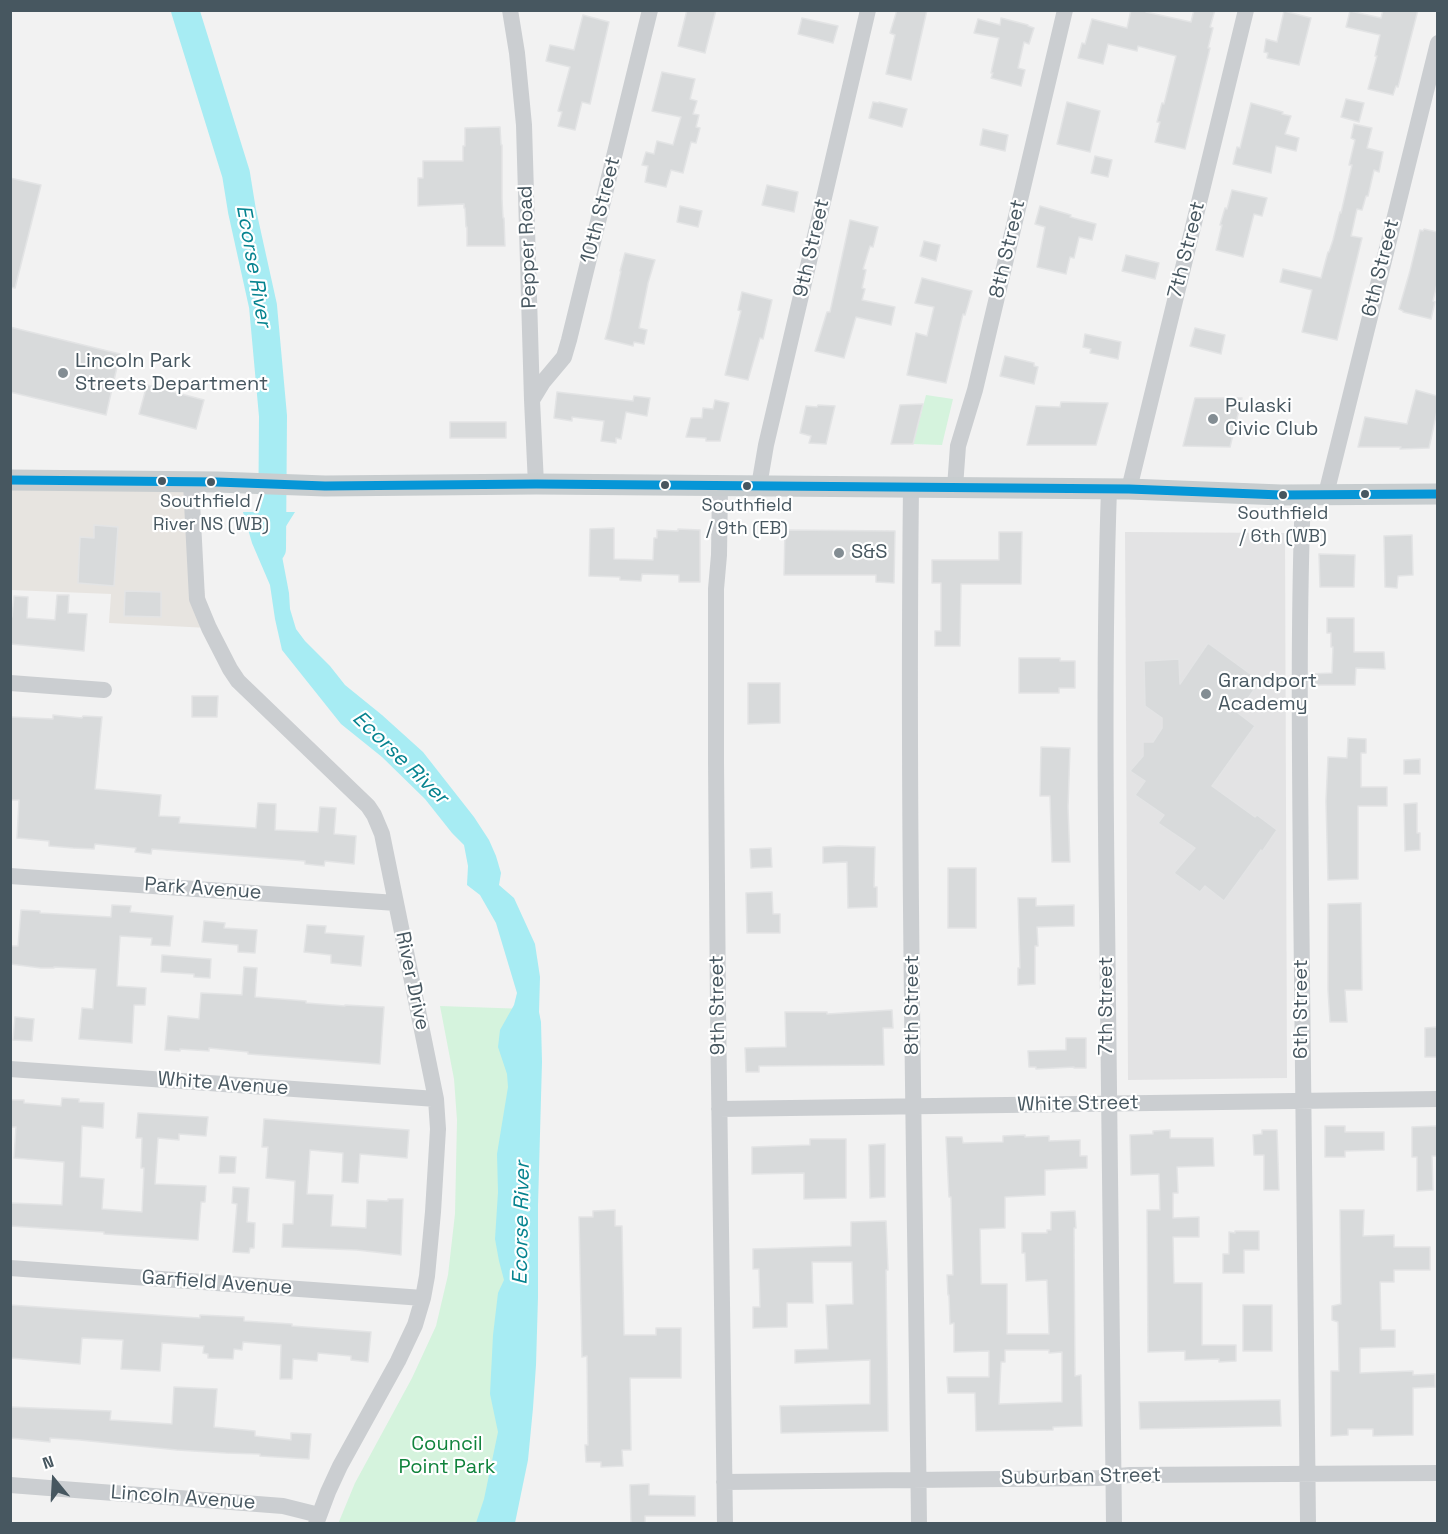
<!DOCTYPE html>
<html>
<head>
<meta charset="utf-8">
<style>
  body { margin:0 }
  #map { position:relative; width:1448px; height:1534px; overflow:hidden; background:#f2f2f2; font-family:"Space Grotesk",sans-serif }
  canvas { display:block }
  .frame { position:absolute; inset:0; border:12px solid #475760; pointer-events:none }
  .north { position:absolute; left:24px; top:1450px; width:60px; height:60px; -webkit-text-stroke:4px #fff; paint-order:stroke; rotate:342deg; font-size:16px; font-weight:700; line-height:24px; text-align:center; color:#475760 }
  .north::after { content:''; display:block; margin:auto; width:21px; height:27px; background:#475760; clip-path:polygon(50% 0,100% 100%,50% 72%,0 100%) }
</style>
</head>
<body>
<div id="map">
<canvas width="1448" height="1534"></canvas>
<div class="frame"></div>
<div class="north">N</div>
</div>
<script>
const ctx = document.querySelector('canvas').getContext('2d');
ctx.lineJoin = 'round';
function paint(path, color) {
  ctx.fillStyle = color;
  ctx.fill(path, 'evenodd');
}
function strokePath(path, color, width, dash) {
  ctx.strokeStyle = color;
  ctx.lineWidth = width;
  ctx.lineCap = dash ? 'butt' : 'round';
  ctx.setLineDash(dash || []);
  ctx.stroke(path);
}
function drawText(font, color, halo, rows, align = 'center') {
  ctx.font = font + ' "Space Grotesk",sans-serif';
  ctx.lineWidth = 4.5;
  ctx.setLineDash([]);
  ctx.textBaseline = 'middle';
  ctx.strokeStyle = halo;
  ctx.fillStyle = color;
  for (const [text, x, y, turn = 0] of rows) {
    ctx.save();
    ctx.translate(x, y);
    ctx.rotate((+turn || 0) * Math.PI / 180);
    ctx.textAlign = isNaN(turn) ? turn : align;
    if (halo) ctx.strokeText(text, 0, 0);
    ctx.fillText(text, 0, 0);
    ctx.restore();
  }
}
paint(new Path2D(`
  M11 480 191 483 209 628 109 623 111 594 11 590Z`), '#e7e4e0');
paint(new Path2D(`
  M1125 532 1285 533 1287 1078 1128 1080Z`), '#e3e3e4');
paint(new Path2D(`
  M926 395 953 399 942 445 913 444Z
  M440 1006 527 1009 506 1523 338 1524 355 1483 412 1378 436 1326 448 1275 455 1214 457 1120 454 1079Z`), '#d5f3dd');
paint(new Path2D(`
  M243 512H295L283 531 282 556 289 593 290 609 296 629 305 641 330 666 345 685 382 715 423 752 474 817 489 840 496 856 501 873 499 885 514 898 535 944 540 977 539 1012 541 1022 542 1062 538 1205V1297L536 1365 533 1408 528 1460 515 1523H476L484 1499 498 1432 490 1394 493 1335 498 1293 504 1280 499 1261 495 1239 498 1192 497 1154 508 1087 507 1074 498 1047 500 1030 514 1005 517 993 496 923 480 895 467 885 468 866 464 845 452 833 425 799 382 757 341 724 282 650 275 619 270 585 252 543Z`), '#a7ecf3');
strokePath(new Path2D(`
  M185 10 236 174 242 211 263 306 273 416 272 549`), '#a7ecf3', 28);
const building = new Path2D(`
  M687 10H716L705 53 678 46Z
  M897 10H927L911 80 886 74 895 35 890 33Z
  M1131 10H1147L1146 12 1191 22 1194 10H1215L1210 27 1213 28 1208 48H1210L1185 149 1155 142 1160 122H1157L1162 103 1164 104 1176 56 1138 46 1137 51 1108 44 1103 64 1078 58 1082 43 1085 44 1092 19 1127 28Z
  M1383 10H1418L1398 87 1396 86 1393 95 1368 89 1377 56H1375L1380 35 1346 27 1350 11 1381 18Z
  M1284 11 1311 18 1299 65 1267 58 1268 53 1264 52 1266 39 1277 42Z
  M583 15 609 22 590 104 582 102 575 130 558 126 562 112 558 111 570 67 546 61 550 45 574 50Z
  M802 18 838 26 833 43 798 34Z
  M1001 18 1028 25V26L1034 28 1029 44 1024 42 1018 68 1025 70 1021 86 991 78 993 73H991L999 38 974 33 978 19 1000 25Z
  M662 72 695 79 690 99 697 101 693 114 699 115 696 127 700 128 696 143 691 142 683 173 671 170 666 187 645 182 648 166 642 165 646 152 654 154 657 141 673 145 681 117 652 111Z
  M1346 99 1364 103 1359 122 1341 117Z
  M873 102 879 103V102L907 109 902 127 869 118Z
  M1067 102 1100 111 1090 152 1057 144Z
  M1251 103 1283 112 1282 114 1291 116 1285 134 1299 138 1296 151 1276 146 1271 173 1233 164 1237 147 1240 148Z
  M1354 124 1372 128 1367 148 1383 152 1379 172 1374 170 1368 196H1366L1362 210 1357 209 1351 236 1362 238 1337 340 1302 332 1312 290 1280 282 1283 269 1321 278 1328 252H1329L1333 240 1340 212 1341 213 1352 165H1349L1355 140 1351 138Z
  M500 127 501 145H502V199L503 218H504L505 246H467V227H466L465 208H464V204L418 206V178H423V161H463V146H465V128Z
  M983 129 1008 135 1005 151 980 145Z
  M1095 156 1112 160 1108 177 1091 173Z
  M10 178 41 185 15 288 10 287Z
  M767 185 798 192 794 212 762 205Z
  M1232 190 1267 198 1262 216 1254 214 1243 257 1216 250 1222 225H1220L1225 208 1227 209Z
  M680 206 702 211 698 227 677 222Z
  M1040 206 1071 215 1070 217 1096 224 1092 240 1079 237 1074 258 1070 257 1066 274 1037 267 1045 227 1035 224Z
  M850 220 878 227 873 247 870 246 863 269 866 270 862 288 865 289 862 300 895 307 891 325 856 317 844 358 815 351 827 312H830Z
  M1424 229 1437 232V284L1433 301 1435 302 1431 319 1403 312V311L1399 309 1410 271 1420 230 1423 231Z
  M924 241 940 245 936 261 920 256Z
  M625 253 655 260 648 283 639 328 647 330 644 344 634 342 633 346 605 339 610 321 621 271H620Z
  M1126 255 1159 263 1155 279 1122 271Z
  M922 278 972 291 965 315 963 314 946 383 907 375 916 333 927 336 934 307 915 303Z
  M742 292 772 300 763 339 760 338 748 380 725 375 741 311 738 310Z
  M10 327 120 354 106 415 10 392Z
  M1195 328 1225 335 1221 354 1190 346Z
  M1085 334 1121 342 1118 359 1090 353 1091 349 1083 347Z
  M1005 356 1034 363V366L1038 367 1034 384 1000 376Z
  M147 385 204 400 196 429 139 414Z
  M1416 390 1437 396V411L1429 448 1400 449 1401 447H1358L1365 417 1407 424Z
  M557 392 633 401 634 396 650 398 647 416 626 412 621 439 616 438V443L601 441 604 421 572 417V421L554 418Z
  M1195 398H1242L1230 447 1183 446Z
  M715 400 729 403 720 441H706V438L686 437 691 418H702L703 408 713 409Z
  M1061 402 1108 403 1096 445H1027L1036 406 1060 407Z
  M923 404 913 444H891L900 405Z
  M818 405 835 406 826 444 809 443 811 436 800 433 806 406 817 407Z
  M450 422H506V438H450Z
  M94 525 118 527 114 586 78 583 80 537 94 538Z
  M614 528V559L653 560 654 538H657V530L678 531V529L700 530V582H679V575L642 574 641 581 620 580V577L589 576 590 529Z
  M785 530 895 531 894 583 876 582V575H784Z
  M999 532H1022L1021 584H961L960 646H935V631H941V583H932V560H999Z
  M1412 535 1413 575 1398 576 1397 588 1385 587 1384 536Z
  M1319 554 1355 555 1354 587H1320Z
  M125 591 161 592V617L124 616Z
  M57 595H69L68 613 87 614 84 651 10 644V617H12L14 596 28 597 27 618 55 620Z
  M1327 618H1354V652H1384L1385 669 1356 668 1355 685H1310V674L1332 673 1333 647H1331V633H1327Z
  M1208 643 1260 681 1238 713 1255 726 1212 786 1255 817 1257 815 1277 830 1262 852 1261 850 1224 901 1205 886 1200 892 1174 873 1195 848 1158 823 1164 815 1135 795 1145 781 1130 771 1143 756V742H1153L1162 728V718L1145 706 1144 661 1179 659 1180 684Z
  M1019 658H1060V661H1075V688H1059V693H1019Z
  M748 683H780V723L748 724Z
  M192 696H218L217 717H192Z
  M53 715 82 718 83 716 102 717 95 789 161 795 159 816 180 817 179 823 256 828 258 803 276 804 275 830 318 832 320 807 336 808 334 834 356 836 354 864 325 861 324 866 305 864V861L152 849 151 854 135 852 136 848 95 844 94 849 73 848 49 846V841L17 838 19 800H10V717L53 719Z
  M1348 738 1366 739V753H1361V787H1387V806H1358V879L1328 880 1326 801 1328 757 1347 758Z
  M1041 747 1070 748 1068 807 1070 862H1052L1050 796H1040Z
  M1420 759V774H1404V760Z
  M1417 803V833H1420V850L1405 851 1404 804Z
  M838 846 875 847 874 887H877V907L848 908 847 862 823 863V847Z
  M771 848 772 867 751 868 750 849Z
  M948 868H976V928H948Z
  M772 892 773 914H780V933H747L746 893Z
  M1018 898H1036V906L1074 905V926L1037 927 1038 946H1035V984L1018 985V968H1020Z
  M1361 903 1362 990H1345L1347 1022H1330L1328 990V904Z
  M112 905 131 906 130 912 173 916 170 946 151 945 152 938 120 936 117 986 146 988 145 1005H134L132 1043 79 1039 82 1008 93 1009 96 969 54 967V968H41L10 964V946H18L21 910 40 911V913L111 917Z
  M204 921 225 923 224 928 257 930 255 953 238 952V945L202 942Z
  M307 925 326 926 325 933 364 936 361 966 331 963V955L304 952Z
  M162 955 211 959 210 978 194 977V974L161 972Z
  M244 967 257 968 255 997 306 1001V1003L345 1006V1005L384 1007 380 1064 248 1054V1052L209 1048V1051L180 1049V1051L165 1050 168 1016 199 1019 201 993 242 995Z
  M892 1010 893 1028H883L884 1065 759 1066V1072H746L745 1048 786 1047 785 1012H827V1014Z
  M15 1017 34 1019 32 1041 13 1040Z
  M1437 1027V1057H1425V1028Z
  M1066 1038H1086V1068H1074V1067L1036 1069V1067H1029L1028 1051 1066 1050Z
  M62 1098 79 1099V1102L104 1103 103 1128 82 1126 80 1177 104 1179 102 1209 142 1212 144 1168H141L142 1138H136L138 1113 208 1117 206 1136 179 1134V1140L158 1138 155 1184 206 1186 205 1202H201L198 1240 104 1234V1232L10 1226V1203L62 1205 64 1162 14 1158 16 1127H10L11 1100H24V1103L61 1106Z
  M264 1119 409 1130 407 1158 360 1154 358 1183 342 1182 343 1153 310 1150 307 1194 333 1195 331 1226 366 1228 367 1200 388 1201V1199H403L401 1255 357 1250 282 1247 283 1224H293L295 1181 266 1178 268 1147H262Z
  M1325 1126H1345V1132H1384V1150L1345 1151V1157H1325Z
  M1437 1126V1156H1432L1433 1190 1417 1191V1157H1412V1127Z
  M1170 1130V1138H1213L1214 1166 1177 1167 1178 1193H1173V1218L1199 1217V1237H1173L1174 1283H1202V1345H1236V1361L1219 1362V1359L1185 1360V1351L1148 1352 1147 1210H1160L1159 1174 1131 1175 1130 1135 1153 1134V1131Z
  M1262 1130H1277L1279 1190H1264V1155H1254L1253 1135 1262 1134Z
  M1025 1135V1137L1049 1136V1141L1080 1140V1156H1087V1168L1045 1170V1195L1005 1197V1228L980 1229 981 1284H1007V1334H1049L1047 1280 1026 1281 1025 1253H1022V1233H1047V1230H1051V1212L1075 1211 1076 1228H1074L1075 1376 1081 1375 1082 1426 1053 1427V1430L976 1431 975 1393H948L947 1377H989V1351L954 1352V1323L950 1324 949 1295H948L947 1275H953L951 1197H949L946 1137H962L963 1143 1003 1142V1136ZM1005 1350H1049V1353L1062 1352V1402L999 1404 1001 1362H1005Z
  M810 1139H846V1198L804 1199V1173L752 1174V1147L810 1145Z
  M885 1144V1197L870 1198 869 1145Z
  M220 1156 236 1157 235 1173H219Z
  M233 1187 249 1188 247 1222 255 1223 254 1248H250L249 1253 233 1252 237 1204 232 1203Z
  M615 1210V1226H622L624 1335H656V1328H681V1378H630L631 1450H622L623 1466 601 1467V1462H586L585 1445H588L587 1356 582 1357 579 1217H593V1211Z
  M1340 1210H1364L1363 1236 1394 1235V1247H1430V1270H1394V1282H1380L1381 1330H1395V1347L1360 1348V1373L1413 1371V1375L1435 1374V1387L1413 1388V1435L1373 1436V1429H1348V1435L1331 1436V1371H1339L1338 1322 1332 1320V1306L1341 1304Z
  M886 1221 888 1270H886L888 1431 781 1433 780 1406 870 1404V1360L795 1363V1350L828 1349 826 1305 853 1304 852 1262H812L813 1303H787V1327L753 1328V1307H760L759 1269H753V1249L851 1246V1222Z
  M1235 1231H1259V1250H1244V1273H1223V1254H1229V1232L1235 1233Z
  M10 1305 184 1317 200 1318V1315L244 1317V1321L292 1324V1326L371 1332 368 1362 351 1360V1356L318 1353 317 1361 293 1359 292 1379H280L281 1345 243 1342 242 1350 234 1349 233 1359 208 1358V1354L203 1353 204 1346 162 1343 160 1371 121 1369 123 1340 82 1338 80 1364 10 1358Z
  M1243 1305H1272V1351H1243Z
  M174 1387 217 1389 214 1427 255 1431V1436L291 1440V1433L311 1434 309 1459 260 1456V1454L226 1453 177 1450 80 1440 50 1438V1442L10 1438V1407L111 1411 110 1420 172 1424Z
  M1280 1400 1281 1426 1140 1429 1139 1402Z
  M649 1484V1495L695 1496V1516H645V1524H631L630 1485Z`);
paint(building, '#d8dadb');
strokePath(building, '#e3e4e5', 1.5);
strokePath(new Path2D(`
  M510 10 517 53 524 125 532 400 536 484
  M532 400 543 382 564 357 569 340 650 10
  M191 483 197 599 209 628 230 669 238 681 368 806 374 815 382 834 436 1099 438 1129 433 1212 427 1276 423 1298 415 1325 398 1361 340 1466 328 1492 316 1524
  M720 486 719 555 716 589V762L718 1009 725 1524
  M759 486 766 445 868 10
  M911 487C907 833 915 1178 919 1524
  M955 487 958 446 975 390 1065 10
  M1109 489C1104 631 1105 773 1107 915 1108 1118 1111 1321 1114 1524
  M1129 489 1246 10
  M1326 494 1438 43
  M1303 495C1298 626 1300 757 1301 888 1302 1100 1305 1312 1308 1524
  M10 683 104 690
  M10 876 396 903
  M10 1069 436 1099
  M719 1109 1438 1099
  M10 1268 423 1298
  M724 1482 1099 1478 1130 1475 1438 1473
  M10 1485 283 1506 319 1515`), '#cbced1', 16);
strokePath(new Path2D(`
  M10 480 217 482 325 486 536 484 1129 489 1281 495 1438 494`), '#c8cdcf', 21);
strokePath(new Path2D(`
  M10 480 217 482 325 486 536 484 1129 489 1281 495 1438 494`), '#0696d7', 9);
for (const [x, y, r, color] of [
  [63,373,6,"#838d93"],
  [1213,419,6,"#838d93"],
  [162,481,5,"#475760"],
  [211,482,5,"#475760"],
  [665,485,5,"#475760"],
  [747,486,5,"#475760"],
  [1365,494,5,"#475760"],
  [1283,495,5,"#475760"],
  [839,553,6,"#838d93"],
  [1206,694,6,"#838d93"]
]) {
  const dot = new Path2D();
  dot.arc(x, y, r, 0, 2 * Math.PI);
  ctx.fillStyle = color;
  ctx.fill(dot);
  strokePath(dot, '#fff', 2);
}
drawText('18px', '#475760', '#fff', [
  ["Southfield /",211,502],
  ["River NS (WB)",211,525],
  ["Southfield",747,506],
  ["/ 9th (EB)",747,529],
  ["Southfield",1283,514],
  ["/ 6th (WB)",1283,537]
]);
drawText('20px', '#475760', '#fff', [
  ["10th Street",601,210,-76],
  ["Pepper Road",528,247,-92],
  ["9th Street",812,248,-77],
  ["8th Street",1008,249,-77],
  ["7th Street",1187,250,-76],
  ["6th Street",1381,268,-76],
  ["Park Avenue",203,889,4],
  ["River Drive",412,981,78],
  ["9th Street",718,1005,-91],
  ["8th Street",913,1005,-90],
  ["7th Street",1107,1006,-90],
  ["6th Street",1302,1009,-90],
  ["White Avenue",223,1084,4],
  ["White Street",1078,1104,-1],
  ["Garfield Avenue",217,1283,4],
  ["Suburban Street",1081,1477,-1],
  ["Lincoln Avenue",183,1498,4]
]);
drawText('20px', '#475760', '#fff', [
  ["Lincoln Park",75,362],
  ["Streets Department",75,385],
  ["Pulaski",1225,407],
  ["Civic Club",1225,430],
  ["S&S",851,553],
  ["Grandport",1218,682],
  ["Academy",1218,705]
], 'left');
drawText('20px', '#10833c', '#fff', [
  ["Council",447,1445],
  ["Point Park",447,1468]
]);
drawText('italic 21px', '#05838f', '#fff', [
  ["Ecorse River",253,266,80],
  ["Ecorse River",400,758,44],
  ["Ecorse River",522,1223,-89]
]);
</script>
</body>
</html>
